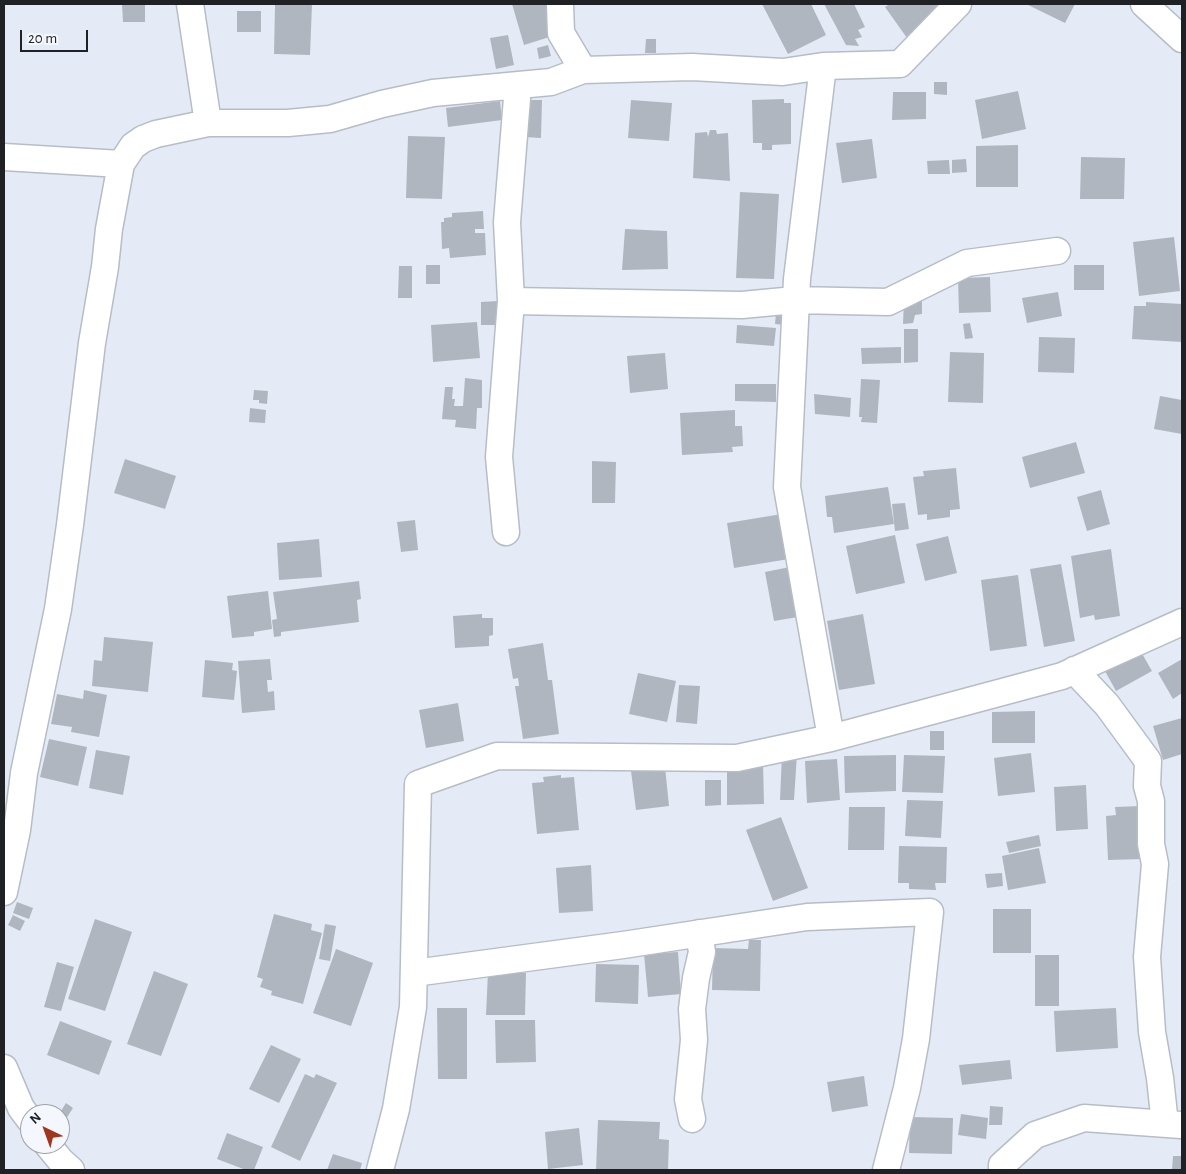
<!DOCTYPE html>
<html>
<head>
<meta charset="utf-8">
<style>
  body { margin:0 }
  #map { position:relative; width:1186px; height:1174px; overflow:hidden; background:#e5ebf6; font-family:"Alegreya Sans",sans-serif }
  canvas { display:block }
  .frame { position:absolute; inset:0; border:5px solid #1f2125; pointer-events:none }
  .north { position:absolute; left:20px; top:1104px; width:50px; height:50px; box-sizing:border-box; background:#f4f8fe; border:1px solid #9fa2a7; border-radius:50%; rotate:318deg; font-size:14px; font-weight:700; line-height:20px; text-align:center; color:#1f2125 }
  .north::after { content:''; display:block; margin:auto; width:18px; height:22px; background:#9f361d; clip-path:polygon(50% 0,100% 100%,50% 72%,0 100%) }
  .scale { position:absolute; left:20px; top:30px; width:68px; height:22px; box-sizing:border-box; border:2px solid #1f2125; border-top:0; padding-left:6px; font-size:15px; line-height:18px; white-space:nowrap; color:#1f2125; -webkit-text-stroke:4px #f4f8fe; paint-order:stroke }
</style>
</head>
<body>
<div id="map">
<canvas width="1186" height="1174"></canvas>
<div class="frame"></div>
<div class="north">N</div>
<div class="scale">20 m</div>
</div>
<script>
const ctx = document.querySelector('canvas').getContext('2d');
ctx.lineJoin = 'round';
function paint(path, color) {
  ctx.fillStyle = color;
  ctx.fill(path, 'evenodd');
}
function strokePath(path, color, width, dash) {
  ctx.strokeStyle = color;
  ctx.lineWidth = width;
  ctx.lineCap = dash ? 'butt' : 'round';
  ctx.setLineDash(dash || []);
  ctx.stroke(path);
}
paint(new Path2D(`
  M122 4H145V22H123Z
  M512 4H547L556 35 524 45Z
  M762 4H811L826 35 788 54Z
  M824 4H854L865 27 858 30 862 37 855 39 859 46 846 45Z
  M890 4H941L945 11 907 38 885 7Z
  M1026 4H1075L1065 23Z
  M275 5H312L310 55 274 54Z
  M237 11H261V32H237Z
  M508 35 514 65 496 69 490 38Z
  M646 39H656V53H645Z
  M548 45 551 56 539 59 537 48Z
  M934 82H947V95L934 94Z
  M1018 91 1026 129 982 139 975 100Z
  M893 92H926V119L892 120Z
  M784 99V103H791V144L772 145V150H762V143H753L752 100Z
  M527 100H542L541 138 525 137Z
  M631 100 672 103 669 141 628 138Z
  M500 101 502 120 448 127 446 108Z
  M710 130H716L717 134 728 133 730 181 693 178 695 133 707 132 708 137Z
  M408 136 445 137 442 199 406 198Z
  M872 139 877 178 842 183 836 143Z
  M1018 145V187H976V146Z
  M1081 157 1125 158 1124 199H1080Z
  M966 159 967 172 952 173V160Z
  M949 160 950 174H928L927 161Z
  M740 192 779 194 774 279 736 278Z
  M483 211 484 229H475V233H485L486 255 450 258 449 248 442 249 441 222H444V218L452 217V213Z
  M625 229 667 231 668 269 622 270Z
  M1174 237 1180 291 1139 296 1133 242Z
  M426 265H440V284H426Z
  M1074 265H1104V290H1074Z
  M399 266H412V298H398Z
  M990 277 991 312 959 313 958 278Z
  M1058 292 1062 316 1027 323 1022 298Z
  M922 299V314L915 315 913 323 903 324 904 300Z
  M498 301 499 325H481V302Z
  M1146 302 1182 304V342L1132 339 1134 306H1146Z
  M776 313H786V325L775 324Z
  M477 322 480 358 433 362 431 325Z
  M970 323 973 338 965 339 963 324Z
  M737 325 776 328 774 346 736 343Z
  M904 329H918V362L904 363Z
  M1039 337 1075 338 1074 373 1038 372Z
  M901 347V363L862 364 861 348Z
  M950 352 984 353 983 403 948 402Z
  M665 353 668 389 630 393 627 356Z
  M465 378 482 380V408H477L476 429 455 427 456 420 442 419 445 387H453L452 399H455L454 406H463Z
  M861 379 880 380 877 423 861 422 862 417H859Z
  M735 384H776V402L735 401Z
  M254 390 268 391 267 404 259 403V400H253Z
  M814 394 851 398 850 417 815 414Z
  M1160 396 1182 400V434L1154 429Z
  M250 408 266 410 265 423 249 422Z
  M735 410V426H742L743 446 732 447 733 452 682 455 680 413Z
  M1076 442 1085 473 1030 488 1022 457Z
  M125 459 176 476 165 509 114 493Z
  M592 461 616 462 615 503H592Z
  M956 468 960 509 950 510V517L927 520V514L918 515 913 477 924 476 923 471Z
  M888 487 894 524 834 533 832 517H827L825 496Z
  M1101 490 1110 524 1087 531 1077 497Z
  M905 503 909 529 895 531 892 504Z
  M782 514 789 559 734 568 727 523Z
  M415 520 418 550 401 552 397 522Z
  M895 535 905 583 856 594 846 546Z
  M948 536 957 573 925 581 916 544Z
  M319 539 322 577 279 580 277 543Z
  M1111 549 1120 616 1095 620 1094 615 1080 618 1071 556Z
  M1061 564 1075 641 1044 647 1030 569Z
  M790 567 798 617 774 621 765 572Z
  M1018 575 1027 646 990 651 981 580Z
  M359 581 361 599 357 600 359 622 281 632V636L274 637 272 620 277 619 273 592Z
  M268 591 272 629 254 632V636L232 638 227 596Z
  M482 614V618H493V635L489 636V646L455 648 453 616Z
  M863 614 875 684 839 690 827 621Z
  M104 637 153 642 148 692 92 686 94 660 102 661Z
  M543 643 548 680H552L559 734 523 739 515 686H519L518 678 513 679 508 649Z
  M1136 643 1152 671 1116 691 1100 662Z
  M270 659 272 680H267L268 692 274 691 275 710 242 713 238 661Z
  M1182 659V693L1173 699 1158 673Z
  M205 660 233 663 232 670 237 671 234 700 202 697Z
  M638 673 676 681 667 722 629 714Z
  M679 685 700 686 697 724 676 722Z
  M84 690 107 695 99 737 71 732 72 727 51 724 57 694 83 699Z
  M458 703 464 741 426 748 419 710Z
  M1035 711V743H992V712Z
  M1182 718V754L1163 760 1153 726Z
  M930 731H944V750H930Z
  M49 739 87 747 78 786 40 777Z
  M96 750 130 756 123 795 89 788Z
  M782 753 797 754 794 800H780Z
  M1031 753 1035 792 998 796 994 758Z
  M896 755V791L845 793 844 756Z
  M904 755 945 756 943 793 902 792Z
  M837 759 840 800 807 803 805 761Z
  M763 763 764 804 727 805V764Z
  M665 767 669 806 636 810 631 771Z
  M561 775V778L574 777 579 830 537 834 532 783 544 782 543 777Z
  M705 780H721V805L705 806Z
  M1086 785 1088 829 1056 831 1054 787Z
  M907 800 943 801 941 838 905 836Z
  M1142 806 1144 859 1108 860 1106 816 1116 815 1115 807Z
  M849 807H885L884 850H848Z
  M781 817 808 888 773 901 746 830Z
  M1039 835 1041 846 1009 853 1006 842Z
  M899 846 947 847 946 883H935L936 890 909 889V883H898Z
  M1039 848 1046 883 1008 890 1002 856Z
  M591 865 593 911 559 913 556 868Z
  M1002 873 1003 886 987 888 985 874Z
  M17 902 33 908 29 919 13 913Z
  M993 909H1031V953H993Z
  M274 914 312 924 311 930 322 933 303 1004 271 995 272 991 260 987 263 979 257 977Z
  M13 915 25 921 20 931 8 925Z
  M95 919 132 932 105 1011 68 999Z
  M325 924 336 926 330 961 319 959Z
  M749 940H761L760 991 712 990 713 948 748 949Z
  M336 949 373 963 351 1026 313 1013Z
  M678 952 681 994 648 997 644 954Z
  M1035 955H1059V1006H1035Z
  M57 962 74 967 61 1011 44 1007Z
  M596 964 639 965 638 1004 595 1002Z
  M154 971 188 984 161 1056 127 1044Z
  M488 972 526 973 525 1015H486Z
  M437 1008H467V1079H438Z
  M1116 1008 1118 1048 1056 1052 1054 1011Z
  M495 1020H535L536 1062 496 1063Z
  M60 1021 112 1041 99 1075 47 1055Z
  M271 1045 301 1059 279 1103 249 1089Z
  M1010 1060 1012 1079 962 1085 959 1065Z
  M305 1074 314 1078 316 1074 337 1083 300 1161 271 1147Z
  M864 1076 868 1106 832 1112 827 1082Z
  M66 1103 73 1108 64 1122 60 1120 59 1114Z
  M990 1106 1003 1107 1002 1125H989Z
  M961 1114 988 1118 986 1139 958 1135Z
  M910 1117 953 1118 952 1154 909 1153Z
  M598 1120 660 1122 659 1139 669 1140 668 1170H596Z
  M579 1128 583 1165 548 1169 545 1132Z
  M227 1133 263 1147 254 1170H246L217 1159Z
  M333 1154 362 1163 360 1170H327Z
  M1173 1156H1182V1170H1172Z`), '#b0b6c0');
const minor = new Path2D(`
  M190 4 208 123
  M560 4 561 33 583 70
  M1144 4 1182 39
  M823 66 797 279 787 487 831 738
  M518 86 507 222 511 301 742 305 795 300 888 302 967 263 1057 251
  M4 157 121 164
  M506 532 499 457 511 301
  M1074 670 1107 705 1148 761 1147 786 1151 801V844L1155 864 1147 957 1152 1032 1160 1078 1165 1124
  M4 892 17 830 24 773 58 609 70 525 92 343 105 267 109 229 121 164 133 146 143 139 156 134 208 123H288L330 119 382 104 433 93 551 82 583 70 692 67 783 72 823 66 900 64 958 4
  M414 973 623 945 807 917 930 912 916 1039 907 1088 886 1170
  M4 1068 21 1108 30 1120
  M692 1119 688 1099 694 1040 692 1009 696 978 702 952 699 933
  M47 1144 61 1161 71 1170
  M380 1170 396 1109 413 1007 418 784 497 756 737 758 831 738 1062 676 1182 622
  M1002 1170V1165L1035 1135 1084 1118 1181 1125`);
strokePath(minor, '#b7bdc7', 29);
strokePath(minor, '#fff', 26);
</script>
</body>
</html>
